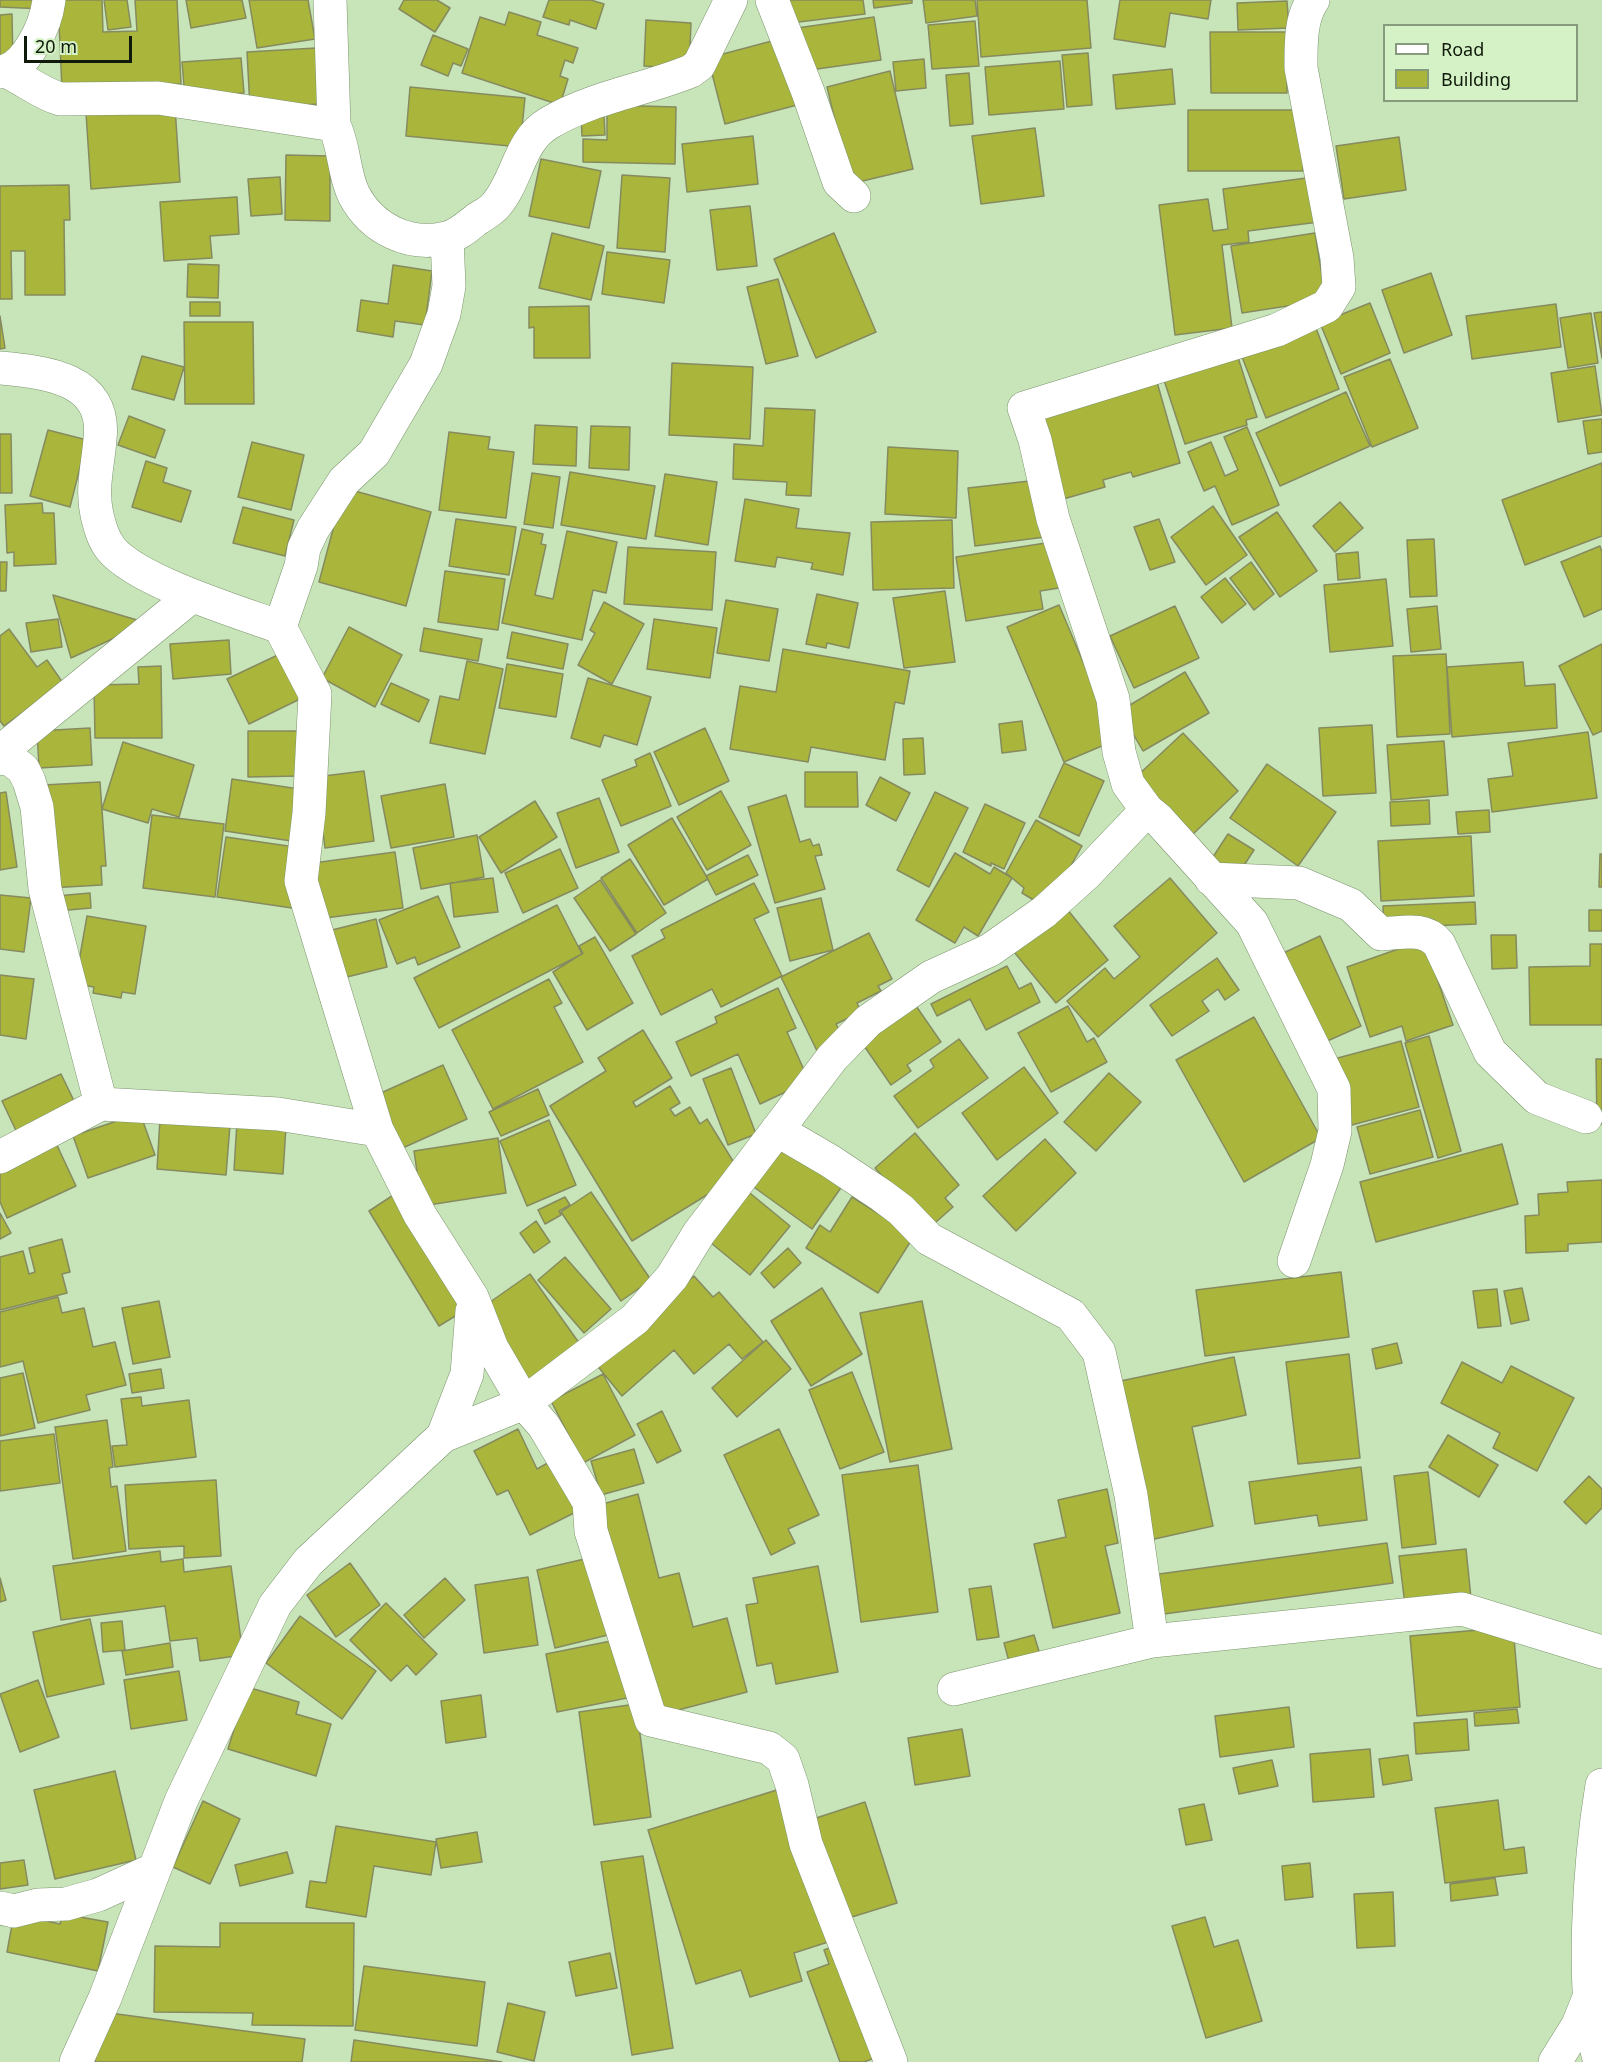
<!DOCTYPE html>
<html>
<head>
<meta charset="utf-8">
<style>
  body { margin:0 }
  #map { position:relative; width:1602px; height:2062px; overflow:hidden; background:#c8e4b9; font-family:"Noto Sans",sans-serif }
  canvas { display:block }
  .legend { position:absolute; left:1383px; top:24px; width:195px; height:78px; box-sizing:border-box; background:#d5f1c6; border:2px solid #869b7b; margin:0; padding:8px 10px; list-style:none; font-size:18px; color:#101a0b }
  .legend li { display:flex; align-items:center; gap:12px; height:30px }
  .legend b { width:30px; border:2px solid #869b7b }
  .scale { position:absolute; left:24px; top:36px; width:108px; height:27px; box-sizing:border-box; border:3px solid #101a0b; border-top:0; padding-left:8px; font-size:18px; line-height:21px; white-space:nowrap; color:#101a0b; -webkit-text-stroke:4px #d5f1c6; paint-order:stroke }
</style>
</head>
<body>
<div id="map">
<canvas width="1602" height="2062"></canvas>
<ul class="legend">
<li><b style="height:8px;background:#fff"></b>Road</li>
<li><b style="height:16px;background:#aab53b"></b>Building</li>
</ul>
<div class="scale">20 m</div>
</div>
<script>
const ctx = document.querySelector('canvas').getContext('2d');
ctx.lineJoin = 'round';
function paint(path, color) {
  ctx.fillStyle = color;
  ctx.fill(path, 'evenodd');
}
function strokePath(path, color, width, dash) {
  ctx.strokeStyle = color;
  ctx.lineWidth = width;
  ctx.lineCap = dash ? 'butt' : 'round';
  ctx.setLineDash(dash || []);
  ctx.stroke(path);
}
const building = new Path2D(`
  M0 0H44V9L0 7Z
  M58 0H102L103 32 137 31 135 0H177L181 84 62 90Z
  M104 0H127L131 27 108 30Z
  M186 0H242L246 18 191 28Z
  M249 0H308L315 39 257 48Z
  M404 0H437L450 8 435 32 399 9Z
  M549 0H591L604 4 596 29 570 20 569 25 543 17Z
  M779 0H863L865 14 782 24Z
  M873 0H912V3L874 8Z
  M923 0H975L977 16 926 23Z
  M977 0H1087L1091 48 981 57Z
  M1120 0H1211L1208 19 1170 13 1165 47 1114 39Z
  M1287 1 1289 28 1238 30 1237 3Z
  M509 12 541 22 537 35 578 48 573 63 565 60 560 76 568 79 560 105 462 73 480 17 505 25Z
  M12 14 13 65H0V15Z
  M874 17 881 60 803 71 797 28Z
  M646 20 691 23 689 69 644 66Z
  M975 21 979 66 932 69 928 25Z
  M1210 32H1287V93H1211Z
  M433 35 468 49 461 66 453 63 448 76 421 65Z
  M783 38 801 104 725 124 708 58Z
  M316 48 319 104 250 108 247 52Z
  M1088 53 1092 105 1067 107 1062 55Z
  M241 58 244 93 185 98 182 62Z
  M924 59 926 88 896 91 893 62Z
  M1060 61 1064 109 989 115 985 67Z
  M1172 69 1175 104 1116 109 1113 75Z
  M890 71 913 169 850 184 827 87Z
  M969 73 973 124 950 126 946 75Z
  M410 87 525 98 520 147 406 136Z
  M607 105 676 107 675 164 583 162V139L607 140Z
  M175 107 180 182 91 189 86 113Z
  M1188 110H1302L1303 171H1188Z
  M604 112 605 135 582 136 581 113Z
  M1035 128 1044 196 981 204 972 136Z
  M753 136 758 184 687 192 682 144Z
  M1399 137 1406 190 1344 199 1336 146Z
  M286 155 330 156V221L285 220Z
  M541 159 601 171 589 228 529 216Z
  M622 175 670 178 665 252 617 248Z
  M280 177 282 214 251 216 248 179Z
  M1314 177 1319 222 1248 231 1249 242 1222 245 1232 328 1175 335 1159 205 1208 199 1213 231 1228 229 1223 189Z
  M69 185 70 220H64L65 295H25V251H11L12 299H0V186Z
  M237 197 239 234 210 236 212 258 164 261 160 202Z
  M750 206 757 266 717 270 710 210Z
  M552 233 604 246 591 300 539 288Z
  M834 233 876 332 816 358 774 259Z
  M1315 233 1326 300 1242 313 1231 246Z
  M607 252 670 260 664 303 602 294Z
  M188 264 219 265 218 298 187 297Z
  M393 265 432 271 425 325 395 321 393 337 357 331 361 300 388 304Z
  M1431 273 1452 335 1404 353 1382 290Z
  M778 279 798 356 766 364 747 287Z
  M190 302H220V316H190Z
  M1370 303 1390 353 1341 374 1320 323Z
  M1556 304 1561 347 1472 359 1466 316Z
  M589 306 590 358H534V327L529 328V307Z
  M1602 312V358L1594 313Z
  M1591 313 1598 363 1568 368 1560 318Z
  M0 316 5 348 0 349Z
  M184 322H253L254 404H185Z
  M1316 328 1339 389 1266 418 1242 357Z
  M1236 351 1257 417 1246 420 1247 425 1185 444 1162 374Z
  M142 356 184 367 174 400 132 389Z
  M1390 359 1418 428 1372 447 1344 377Z
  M672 363 753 367 750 439 669 435Z
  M1595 366 1602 415 1558 422 1551 373Z
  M1155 375 1180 463 1133 477 1131 472 1103 480 1105 487 1060 500 1034 409Z
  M1346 392 1370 446 1280 486 1256 433Z
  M765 408 815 410 811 496 786 495 787 482 733 479 734 444 763 446Z
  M129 416 165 430 155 458 118 445Z
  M1602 419V452L1588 454 1583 421Z
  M535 425 577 427 576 466 533 464Z
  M591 426 630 427 629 470 589 468Z
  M1247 427 1279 505 1232 525 1215 486 1204 491 1188 452 1211 442 1225 476 1238 470 1224 437Z
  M48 430 87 440 70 507 30 496Z
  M449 432 490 437 488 449 514 452 506 518 439 510Z
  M0 434H11L12 493H0Z
  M252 442 304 455 291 510 238 497Z
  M888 447 958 451 956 518 885 514Z
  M146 461 167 468 163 482 191 491 181 522 132 507Z
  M1602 463V536L1525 565 1502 500Z
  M570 472 655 486 646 539 561 525Z
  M532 473 560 477 553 528 524 524Z
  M665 474 717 482 708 545 655 536Z
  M1038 480 1045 537 975 546 968 488Z
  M344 488 431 512 406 606 319 582Z
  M745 499 799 509 796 528 850 533 843 575 811 569 813 563 777 557 775 567 735 561Z
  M1340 502 1363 528 1335 552 1313 526Z
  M42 503 43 513H54L56 564 14 566V552L7 553 5 505Z
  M1213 506 1247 555 1206 585 1171 537Z
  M243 507 294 520 285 556 233 543Z
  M1277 512 1317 571 1280 597 1239 537Z
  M456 519 516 527 509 575 449 566Z
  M1159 519 1175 562 1150 570 1134 527Z
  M952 520 954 588 873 590 871 522Z
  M522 529 543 534 541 544 546 545 535 595 553 599 567 531 617 542 606 593 593 590 582 640 502 623Z
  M1434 539 1437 596 1410 597 1407 540Z
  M1052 542 1059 588 1040 591 1043 609 966 621 956 557Z
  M1600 546 1602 552V609L1584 617 1561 562Z
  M628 547 716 552 712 610 624 604Z
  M1358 552 1360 578 1338 580 1336 554Z
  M0 562H7L6 591H0Z
  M1251 562 1274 594 1254 610 1230 578Z
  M445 571 505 579 498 630 438 622Z
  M1225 578 1246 604 1222 623 1201 597Z
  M1386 579 1393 646 1330 652 1324 585Z
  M945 591 955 662 904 668 893 598Z
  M817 594 858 603 849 648 827 643 826 648 806 644Z
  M53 595 147 623 71 658Z
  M726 600 778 609 769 661 717 653Z
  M604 602 644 624 612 684 578 665 595 633 590 630Z
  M1059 605 1116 740 1064 762 1007 627Z
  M1175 606 1199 658 1134 688 1110 636Z
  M1437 606 1441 649 1411 652 1407 609Z
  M58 619 62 647 31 652 26 623Z
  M654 619 717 628 710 678 647 669Z
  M349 627 402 655 375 707 322 678Z
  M424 628 482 639 478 661 420 651Z
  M9 629 37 667 47 660 63 683 4 726 0 721V636Z
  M512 632 568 644 563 669 507 658Z
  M229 640 231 674 173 679 170 644Z
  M1602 644V731L1593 735 1559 666Z
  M783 649 910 671 904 704 895 702 885 760 811 747 808 762 730 749 740 686 776 692Z
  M282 653 304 697 249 724 227 679Z
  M1446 654 1450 734 1397 737 1393 656Z
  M467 661 503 669 485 754 430 743 440 696 459 700Z
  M1523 662 1525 686 1555 684 1557 728 1452 737 1447 667Z
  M507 664 563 674 556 717 499 708Z
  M161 666 162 738H95L94 685 139 684 138 667Z
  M1185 672 1209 713 1143 751 1120 711Z
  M588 678 651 697 637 745 604 735 600 747 571 738Z
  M391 683 429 700 419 722 381 704Z
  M1022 721 1026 750 1002 753 999 724Z
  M1372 725 1376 793 1323 796 1319 728Z
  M90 728 92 765 39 768 37 731Z
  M705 728 729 781 679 805 654 752Z
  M248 731H299V776L248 777Z
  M1588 732 1597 798 1492 812 1488 779 1513 776 1508 743Z
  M1183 733 1238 791 1191 836 1136 777Z
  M923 738 925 774 904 775 903 739Z
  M1444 741 1448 795 1391 800 1387 745Z
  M123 742 194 765 179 817 152 809 148 823 102 809Z
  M650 753 671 806 621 826 602 780 637 766 635 760Z
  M1064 763 1104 781 1079 836 1039 817Z
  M1267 764 1336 812 1298 866 1230 818Z
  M364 771 374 841 325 848 316 777Z
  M805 772H857L858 807H805Z
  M880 777 910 793 896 821 866 805Z
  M232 779 306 790 298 842 225 831Z
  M100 782 106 866H101L102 885 49 888 43 785Z
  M445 784 454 837 391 848 381 796Z
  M721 791 751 845 707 870 677 817Z
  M6 792 17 867 0 870V793Z
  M935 792 968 808 929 887 897 870Z
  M786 795 800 842 810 839 813 846 819 844 822 855 815 856 825 889 775 903 748 807Z
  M599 798 619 852 576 868 557 813Z
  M1429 800 1430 824 1391 826 1390 802Z
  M535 801 557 837 501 873 479 837Z
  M985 804 1025 823 1004 869 991 863V866L963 852Z
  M1489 810 1490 832 1458 834 1456 812Z
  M152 815 224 824 215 897 143 888Z
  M672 818 708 879 664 905 628 845Z
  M1036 820 1082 846 1047 908 1022 893 1024 888 1006 873Z
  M1228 834 1254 850 1237 876 1211 860Z
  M477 835 484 877 421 889 413 848Z
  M1471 836 1474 896 1381 901 1378 841Z
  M226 837 302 848 292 908 217 897Z
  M560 849 578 888 523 913 505 873Z
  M395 852 403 908 325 918 306 864Z
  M955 853 990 874 994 867 1012 878 978 936 964 927 955 943 916 920Z
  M1600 854H1602V887H1599Z
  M748 855 758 875 716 895 706 876Z
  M630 859 666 913 637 933 601 878Z
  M493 878 498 912 454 917 450 883Z
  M1170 878 1217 933 1098 1037 1067 1001 1105 968 1114 979 1140 957 1114 926Z
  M600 880 636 934 610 951 574 898Z
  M754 883 769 912 754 919 782 976 721 1007 712 989 661 1015 632 956 665 938 661 930Z
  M90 893 91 908 57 911 56 896Z
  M0 895 31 898 24 952 0 949Z
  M438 896 460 947 418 965 415 957 397 964 379 920Z
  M821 898 833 950 790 961 777 908Z
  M1475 902 1476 924 1384 928 1383 906Z
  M1063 904 1108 960 1056 1003 1010 947Z
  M557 905 582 954 439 1028 414 978Z
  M1589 910H1602V931H1589Z
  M87 916 146 926 135 994 122 992 121 998 93 993 94 987 75 984Z
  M376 919 387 967 339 979 328 931Z
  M869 933 892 979 878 986 881 991 857 1003 861 1012 836 1024 845 1040 818 1053 781 977Z
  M1491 935H1516L1517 968 1492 969Z
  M1320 936 1361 1026 1325 1042 1279 955Z
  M595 937 633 1003 587 1030 553 972 583 953 579 946Z
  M1424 940 1453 1025 1406 1041 1402 1026 1370 1037 1347 967Z
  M1590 944H1602V1025H1530L1529 967 1590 966Z
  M1217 958 1239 990 1225 1000 1218 989 1202 1001 1209 1011 1172 1036 1150 1005Z
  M1007 966 1019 989 1031 983 1040 1002 986 1030 970 999 937 1016 931 1004Z
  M0 975 34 979 26 1039 0 1035Z
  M549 979 562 1003 554 1007 583 1062 493 1109 452 1030Z
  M778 988 796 1028 787 1032 809 1081 760 1104 738 1054 691 1076 676 1042 717 1023 715 1017Z
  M914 1003 941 1042 907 1065 911 1071 891 1085 860 1040Z
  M1068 1006 1087 1042 1094 1038 1107 1062 1051 1092 1018 1033Z
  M1254 1017 1321 1138 1244 1182 1176 1060Z
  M643 1030 672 1078 633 1102 636 1107 670 1086 680 1103 670 1109 675 1116 690 1107 700 1124 707 1119 741 1174 632 1241 550 1106 606 1071 598 1058Z
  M1429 1036 1461 1151 1438 1158 1405 1043Z
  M959 1039 988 1078 918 1128 894 1096 934 1067 930 1060Z
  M1401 1041 1419 1107 1352 1125 1334 1059Z
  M1596 1059H1602V1124H1597Z
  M443 1065 467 1119 396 1151 372 1097Z
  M1024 1067 1058 1113 997 1160 962 1113Z
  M731 1068 756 1134 728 1145 703 1079Z
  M1109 1073 1141 1102 1096 1151 1064 1122Z
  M61 1074 78 1109 19 1137 2 1101Z
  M538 1089 549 1115 501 1136 489 1112Z
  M1420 1110 1433 1157 1370 1174 1357 1127Z
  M140 1113 155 1155 88 1178 73 1136Z
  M160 1119 230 1125 226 1175 157 1169Z
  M549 1120 576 1185 527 1206 500 1141Z
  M237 1122 286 1126 283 1174 234 1170Z
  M915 1133 959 1185 945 1198 953 1207 928 1229 875 1168Z
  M498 1138 506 1193 422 1206 414 1151Z
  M784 1139 845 1182 812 1229 751 1185Z
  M1045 1139 1076 1173 1016 1231 983 1196Z
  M55 1141 76 1186 7 1218 0 1202V1168Z
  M1502 1144 1518 1204 1376 1242 1360 1182Z
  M1602 1180V1242L1568 1244V1251L1526 1253 1525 1216 1539 1215 1538 1194 1568 1192 1567 1182Z
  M745 1189 790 1226 750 1275 705 1238Z
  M398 1192 470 1307 439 1326 369 1211Z
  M591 1192 651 1280 621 1301 561 1212Z
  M565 1197 570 1205 559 1211 561 1215 545 1224 538 1210Z
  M852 1197 914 1236 878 1293 806 1248 820 1225 830 1232Z
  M0 1213 11 1233 0 1239Z
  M536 1221 550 1242 534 1253 520 1233Z
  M62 1239 70 1272 62 1274 67 1293 0 1310V1257L23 1251 29 1274 35 1272 29 1248Z
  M788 1248 801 1263 774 1288 761 1273Z
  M565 1257 611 1309 584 1333 538 1280Z
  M1341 1272 1349 1337 1205 1356 1196 1290Z
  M530 1274 582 1347 527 1388 483 1307Z
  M694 1276 713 1297 719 1292 763 1342 742 1359 729 1344 694 1374 674 1350 622 1396 595 1363Z
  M822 1288 862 1354 811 1386 771 1321Z
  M1522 1288 1529 1320 1511 1324 1504 1291Z
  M1497 1289 1501 1326 1478 1328 1473 1291Z
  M58 1297 62 1313 84 1308 93 1347 115 1342 126 1385 86 1395 90 1410 38 1423 23 1361 0 1367V1312Z
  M159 1301 170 1357 133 1364 122 1308Z
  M922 1301 952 1449 890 1462 860 1313Z
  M766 1340 791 1369 737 1417 712 1388Z
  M1397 1343 1402 1363 1376 1369 1372 1349Z
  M1349 1354 1360 1458 1298 1464 1286 1362Z
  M1234 1357 1246 1415 1192 1427 1213 1526 1150 1540 1116 1382Z
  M1462 1362 1502 1383 1511 1366 1574 1398 1537 1471 1493 1448 1500 1433 1441 1403Z
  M161 1369 164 1388 132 1393 129 1374Z
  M852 1372 884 1452 840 1469 809 1390Z
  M23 1373 35 1428 0 1436V1378Z
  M603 1374 635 1435 583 1463 551 1401Z
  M141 1397 142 1406 189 1400 196 1457 115 1467 112 1446 127 1445 121 1399Z
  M662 1411 681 1451 657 1463 637 1424Z
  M107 1420 113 1467 109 1468 111 1487 117 1486 126 1551 73 1559 55 1427Z
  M518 1429 537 1469 553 1460 578 1511 530 1535 508 1490 497 1495 474 1451Z
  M779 1429 819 1515 788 1529 795 1543 771 1555 724 1455Z
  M54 1434 60 1483 0 1491V1441Z
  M1448 1435 1498 1465 1479 1497 1429 1467Z
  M634 1449 644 1483 601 1495 591 1461Z
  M918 1465 938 1612 861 1622 842 1475Z
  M1361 1467 1367 1520 1319 1526 1317 1515 1255 1524 1249 1482Z
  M1428 1472 1436 1544 1402 1548 1394 1476Z
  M1589 1476 1602 1489V1508L1586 1524 1564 1502Z
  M216 1480 221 1556 184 1558V1546L129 1549 125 1485Z
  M1107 1489 1118 1543 1105 1546 1120 1613 1053 1628 1034 1544 1066 1537 1058 1500Z
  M638 1494 659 1578 679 1573 693 1627 727 1618 747 1692 655 1716 599 1505Z
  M1387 1543 1393 1583 1164 1614 1159 1574Z
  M1466 1549 1471 1598 1405 1605 1399 1556Z
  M160 1551 161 1562 183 1559 184 1572 231 1566 243 1655 200 1661 197 1638 170 1641 165 1606 61 1620 53 1566Z
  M593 1557 612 1634 555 1648 537 1570Z
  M350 1563 380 1605 336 1637 307 1595Z
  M818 1566 838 1672 776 1684 772 1663 757 1666 746 1605 758 1603 753 1578Z
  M528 1577 538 1645 484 1653 475 1585Z
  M0 1578 6 1600 0 1602Z
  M445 1578 465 1600 424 1638 404 1615Z
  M991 1586 999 1637 977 1640 969 1589Z
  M386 1603 437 1654 416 1675 407 1665 391 1681 350 1640Z
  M300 1616 376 1671 342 1719 266 1663Z
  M90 1619 104 1684 47 1697 33 1632Z
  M122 1621 125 1650 103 1652 101 1623Z
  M1513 1627 1520 1707 1417 1716 1410 1636Z
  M1034 1635 1042 1661 1011 1669 1004 1643Z
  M616 1640 627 1698 557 1712 546 1654Z
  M170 1643 173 1667 126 1675 122 1651Z
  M179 1671 187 1720 131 1729 124 1680Z
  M38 1680 59 1737 20 1752 0 1694Z
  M247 1687 299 1702 296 1714 331 1724 316 1776 228 1749Z
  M481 1695 486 1737 446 1743 441 1701Z
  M636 1704 651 1817 594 1825 579 1712Z
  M1289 1707 1294 1747 1220 1757 1215 1716Z
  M1517 1709 1519 1723 1475 1726 1474 1713Z
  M1467 1719 1469 1750 1416 1754 1414 1723Z
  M962 1729 970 1776 915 1785 908 1738Z
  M1370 1749 1374 1797 1313 1802 1310 1754Z
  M1408 1755 1412 1780 1383 1785 1379 1759Z
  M1272 1760 1278 1786 1239 1794 1233 1768Z
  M115 1771 136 1860 55 1879 34 1790Z
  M780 1789 828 1942 794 1953 802 1981 750 1997 741 1970 696 1984 648 1830Z
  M1498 1800 1504 1850 1524 1847 1527 1873 1445 1883 1435 1808Z
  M203 1801 240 1819 210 1884 173 1867Z
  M865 1802 897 1903 839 1921 807 1821Z
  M1204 1804 1212 1840 1186 1845 1179 1809Z
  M336 1826 436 1842 431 1875 374 1866 366 1917 306 1907 310 1881 326 1883Z
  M477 1832 482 1862 441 1868 436 1839Z
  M287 1852 293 1873 240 1886 235 1865Z
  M643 1856 673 2048 632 2055 601 1862Z
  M24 1860 28 1885 0 1889V1863Z
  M1310 1863 1313 1897 1285 1900 1282 1866Z
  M1495 1878 1498 1895 1451 1901 1450 1884Z
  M1393 1892 1395 1946 1357 1948 1354 1894Z
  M14 1914 60 1924 63 1914 108 1922 98 1971 7 1952Z
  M1205 1917 1214 1947 1238 1940 1262 2021 1206 2038 1172 1926Z
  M220 1923H354L353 2026 252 2025 253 2013 154 2012 155 1946 220 1947Z
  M842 1943 883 2055 864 2062H840L807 1972 829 1964 824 1950Z
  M610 1953 617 1988 576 1996 569 1962Z
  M364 1966 485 1982 477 2046 355 2030Z
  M508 2003 545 2012 534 2061 497 2052Z
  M102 2012 305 2039 302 2062H95Z
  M354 2040 502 2062H351Z`);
paint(building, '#aab53b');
strokePath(building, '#858b5e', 1.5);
const street = new Path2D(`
  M330 0 334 125C345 147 343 173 354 195 372 229 409 247 446 238 457 236 468 226 477 219 483 215 491 211 495 206 518 181 518 141 549 123 592 97 645 90 691 71L699 65 731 0
  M772 0 808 92 839 182 854 196
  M5 71C24 79 40 93 60 99L158 98 334 125
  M0 72C27 69 46 24 49 0
  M447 238 449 286 444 314 426 364 374 453 344 481 313 529 304 548 301 566 280 627 315 694 309 813 301 881 377 1130 420 1215 472 1297 492 1348 524 1403 544 1426 589 1502 591 1531 651 1720 769 1748 783 1759 792 1785 806 1844 891 2062
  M0 368C45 372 107 378 100 439 98 466 91 488 97 515 100 527 103 539 111 549 137 581 238 612 280 627
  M0 752 192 596
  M0 758 11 760 23 769 29 781 37 807 45 889 101 1104
  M1211 879 1299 883 1351 905 1381 934C1402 933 1424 926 1439 944L1490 1052 1537 1098 1586 1117
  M777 1130 830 1161 881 1195 901 1210 929 1239 1071 1315 1099 1352 1131 1495 1152 1641
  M0 1157 101 1104 278 1114 377 1130
  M1294 1261 1327 1165 1335 1131 1334 1089 1252 923 1158 819 1147 810 1128 784 1119 752 1113 699 1053 519 1035 440 1024 408 1277 330 1327 306 1339 287 1337 258 1301 68C1301 45 1300 19 1313 0
  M443 1436 467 1374 472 1311
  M954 1689 1152 1641 1462 1609 1602 1652
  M0 1908 14 1911 38 1905 66 1904 98 1895 153 1870
  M76 2062 105 1998 181 1801 275 1605 308 1562 443 1436 524 1403 635 1319 672 1277 699 1233 832 1058 868 1021 931 977 990 950 1044 912 1085 875 1147 810
  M1555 2062 1578 2025 1590 1995`);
const secondary = new Path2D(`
  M1600 2062C1579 1993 1590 1858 1602 1785`);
strokePath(street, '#7c956d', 34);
strokePath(secondary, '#7c956d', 34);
strokePath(street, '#fff', 33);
strokePath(secondary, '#fff', 33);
</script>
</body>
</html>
